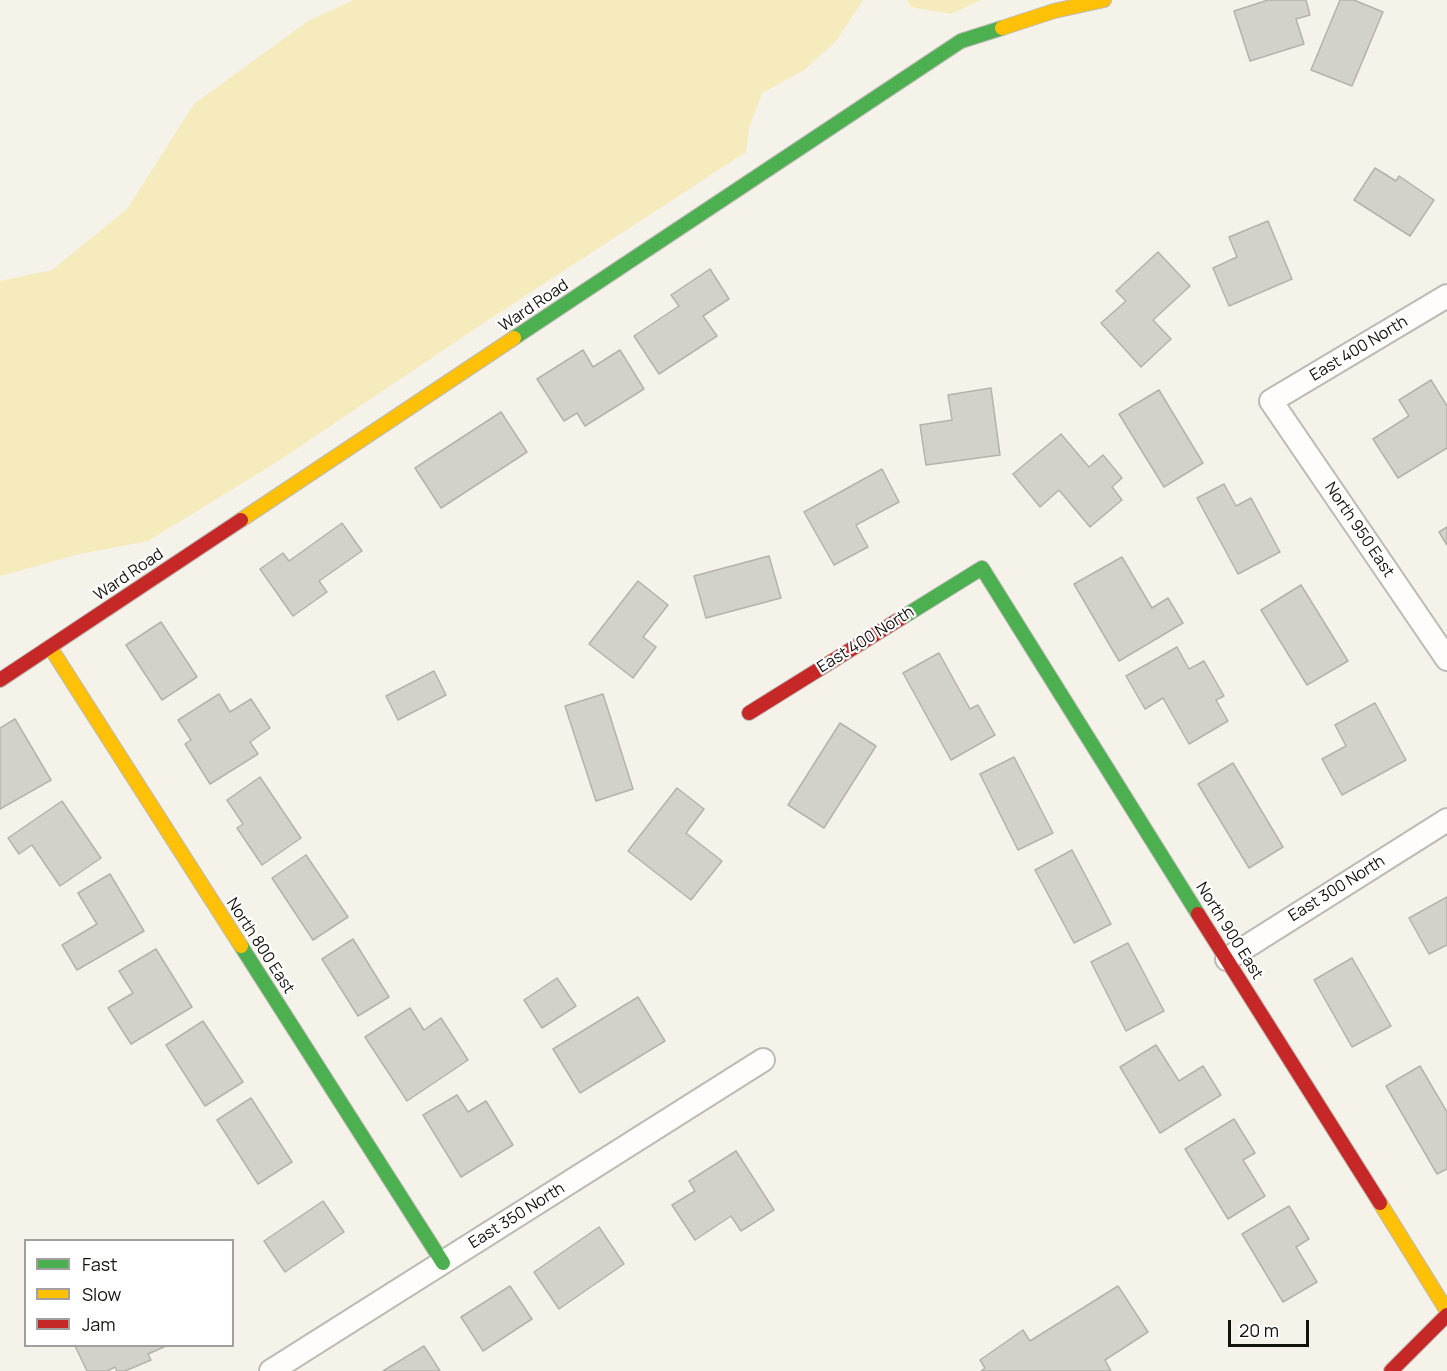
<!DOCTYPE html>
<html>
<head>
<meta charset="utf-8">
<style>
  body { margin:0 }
  #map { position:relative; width:1447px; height:1371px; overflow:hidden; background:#f5f2e9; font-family:Manrope,sans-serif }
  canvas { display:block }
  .legend { position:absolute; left:24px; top:1239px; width:210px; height:108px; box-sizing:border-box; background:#fff; border:2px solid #a1a09e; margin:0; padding:8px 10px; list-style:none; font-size:18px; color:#13120c }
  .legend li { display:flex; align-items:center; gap:12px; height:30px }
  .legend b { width:30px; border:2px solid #a1a09e }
  .scale { position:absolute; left:1228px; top:1320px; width:81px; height:27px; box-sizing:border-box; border:3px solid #13120c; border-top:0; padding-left:8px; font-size:18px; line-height:21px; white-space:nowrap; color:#13120c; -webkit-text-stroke:4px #fff; paint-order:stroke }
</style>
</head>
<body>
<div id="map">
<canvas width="1447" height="1371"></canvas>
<ul class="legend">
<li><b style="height:8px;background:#4caf50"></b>Fast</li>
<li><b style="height:8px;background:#ffc107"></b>Slow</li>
<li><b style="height:8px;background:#c62828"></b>Jam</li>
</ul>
<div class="scale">20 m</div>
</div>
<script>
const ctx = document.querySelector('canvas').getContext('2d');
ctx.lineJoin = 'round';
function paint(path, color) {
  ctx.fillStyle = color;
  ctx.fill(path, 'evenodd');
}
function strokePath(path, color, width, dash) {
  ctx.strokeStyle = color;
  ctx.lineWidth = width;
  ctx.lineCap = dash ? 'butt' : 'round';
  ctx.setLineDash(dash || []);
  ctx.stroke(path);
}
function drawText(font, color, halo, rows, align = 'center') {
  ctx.font = font + ' Manrope,sans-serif';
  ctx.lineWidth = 4.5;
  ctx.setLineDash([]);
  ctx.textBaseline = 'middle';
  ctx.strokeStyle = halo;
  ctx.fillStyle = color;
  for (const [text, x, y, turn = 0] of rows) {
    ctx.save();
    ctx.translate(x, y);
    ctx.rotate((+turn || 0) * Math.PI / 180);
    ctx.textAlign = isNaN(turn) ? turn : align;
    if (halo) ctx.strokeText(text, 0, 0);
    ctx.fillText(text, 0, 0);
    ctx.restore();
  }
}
paint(new Path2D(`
  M354 0H863L836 41 804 70 762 93 749 128 746 152 485 322 280 460 148 541 80 554 0 576V281L52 270 127 209 194 104 308 21Z
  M907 0H981L951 14 911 7Z`), '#f5ebbd');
const building = new Path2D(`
  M1268 0H1306L1310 15 1296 19 1304 44 1250 61 1234 11Z
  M1340 0H1354L1383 12 1352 86 1311 70Z
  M1375 168 1396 181 1399 176 1434 200 1410 236 1354 200Z
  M1268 221 1292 279 1229 306 1213 268 1237 257 1229 237Z
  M1158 252 1190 286 1153 320 1171 339 1141 367 1101 323 1126 301 1116 291Z
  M710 269 729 299 703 316 717 336 659 374 634 336 679 306 671 295Z
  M583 350 593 367 620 350 644 389 585 426 577 413 564 421 537 379Z
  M1431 380 1447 406V448L1398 478 1373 439 1409 416 1399 400Z
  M991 388 1000 455 926 465 920 425 952 420 948 395Z
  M1159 390 1203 463 1164 487 1119 414Z
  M501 412 527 452 441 508 415 468Z
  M1061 434 1089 467 1103 455 1122 478 1112 487 1122 500 1090 527 1059 490 1040 507 1013 474Z
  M882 469 899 502 856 525 868 547 834 565 804 512Z
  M1224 484 1236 506 1251 498 1280 552 1238 574 1197 498Z
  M342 523 362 551 319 581 327 592 293 616 260 569 283 553 289 561Z
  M1447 527V545L1439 532Z
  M769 556 781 598 706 618 694 576Z
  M1122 557 1152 608 1168 598 1183 623 1119 661 1074 584Z
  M638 581 668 605 643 637 656 647 633 678 589 644Z
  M1301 585 1348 661 1307 685 1261 610Z
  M161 622 197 677 162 700 126 645Z
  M1177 647 1189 669 1204 661 1224 696 1216 700 1228 721 1189 744 1163 698 1145 709 1126 676Z
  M939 653 970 709 978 705 995 735 951 760 903 673Z
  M434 671 446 695 398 720 386 696Z
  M219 694 230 712 251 699 270 728 250 742 258 754 210 784 185 744 191 740 178 720Z
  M603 694 633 789 596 801 565 706Z
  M1375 703 1406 760 1342 795 1322 759 1346 746 1335 725Z
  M15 719 51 780 0 809V728Z
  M840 723 876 746 824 828 788 805Z
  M1014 757 1053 833 1018 850 980 774Z
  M1233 763 1283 847 1249 868 1198 784Z
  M260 777 301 838 262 865 237 828 243 824 227 800Z
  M677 788 704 809 686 833 722 861 691 900 628 851Z
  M62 801 101 858 60 886 32 845 19 854 8 838Z
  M1072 850 1111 924 1074 943 1035 870Z
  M306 855 348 917 313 940 272 878Z
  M110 874 144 931 77 970 62 945 97 924 78 893Z
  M1447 897V945L1429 954 1409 918Z
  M353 939 389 997 358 1016 322 959Z
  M1128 943 1164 1011 1126 1031 1091 962Z
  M156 949 192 1007 131 1044 108 1008 133 993 119 971Z
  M1352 958 1391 1026 1352 1047 1314 980Z
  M557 978 576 1006 542 1028 524 1000Z
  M638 997 665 1041 580 1093 553 1049Z
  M410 1008 424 1030 441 1018 468 1060 407 1101 365 1037Z
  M203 1021 243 1082 205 1106 166 1045Z
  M1156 1045 1179 1081 1203 1066 1221 1095 1160 1133 1120 1067Z
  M1420 1066 1447 1112V1169L1437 1174 1386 1086Z
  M457 1095 468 1112 486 1101 513 1145 461 1177 423 1115Z
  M251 1098 292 1162 258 1184 217 1120Z
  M1234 1119 1255 1153 1243 1160 1265 1196 1228 1219 1185 1149Z
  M736 1151 774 1210 741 1231 731 1216 695 1240 672 1205 695 1191 689 1181Z
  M323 1201 344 1232 285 1272 264 1241Z
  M1289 1206 1309 1239 1296 1247 1317 1282 1283 1302 1242 1234Z
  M599 1227 624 1264 559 1309 534 1272Z
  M510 1286 532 1319 483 1351 461 1317Z
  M1118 1286 1148 1332 1105 1360 1111 1371H981L985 1368 980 1360 1023 1330 1030 1341Z
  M75 1346H166L148 1354 151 1360 125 1371H117L115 1367 107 1371H87Z
  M424 1346 440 1371H383Z`);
paint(building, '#d3d2ca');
strokePath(building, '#b5b2ab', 1.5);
const street = new Path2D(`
  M1447 296 1271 401 1447 659
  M1227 959 1447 820
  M271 1371 763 1060`);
const fast = new Path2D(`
  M514 338 961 41 1002 28
  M903 617 982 568 1198 914
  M241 946 443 1263`);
const slow = new Path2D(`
  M1002 28 1054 11 1104 0
  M241 520 514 338
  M50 647 241 946
  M1380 1203 1447 1311`);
const jam = new Path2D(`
  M0 680 241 520
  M749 713 903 617
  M1198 914 1380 1203
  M1391 1371 1447 1315`);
strokePath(street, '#bcbab4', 26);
strokePath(fast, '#bcbab4', 16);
strokePath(slow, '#bcbab4', 16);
strokePath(jam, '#bcbab4', 16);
strokePath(street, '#fefdfc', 22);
strokePath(fast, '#4caf50', 14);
strokePath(slow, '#ffc107', 14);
strokePath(jam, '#c62828', 14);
drawText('16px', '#13120c', '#fff', [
  ["Ward Road",534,306,-34],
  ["East 400 North",1359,349,-31],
  ["North 950 East",1359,530,56],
  ["Ward Road",129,575,-34],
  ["East 400 North",866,640,-32],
  ["East 300 North",1337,889,-32],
  ["North 900 East",1229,931,58],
  ["North 800 East",260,946,57],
  ["East 350 North",517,1216,-32]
]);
</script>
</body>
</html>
